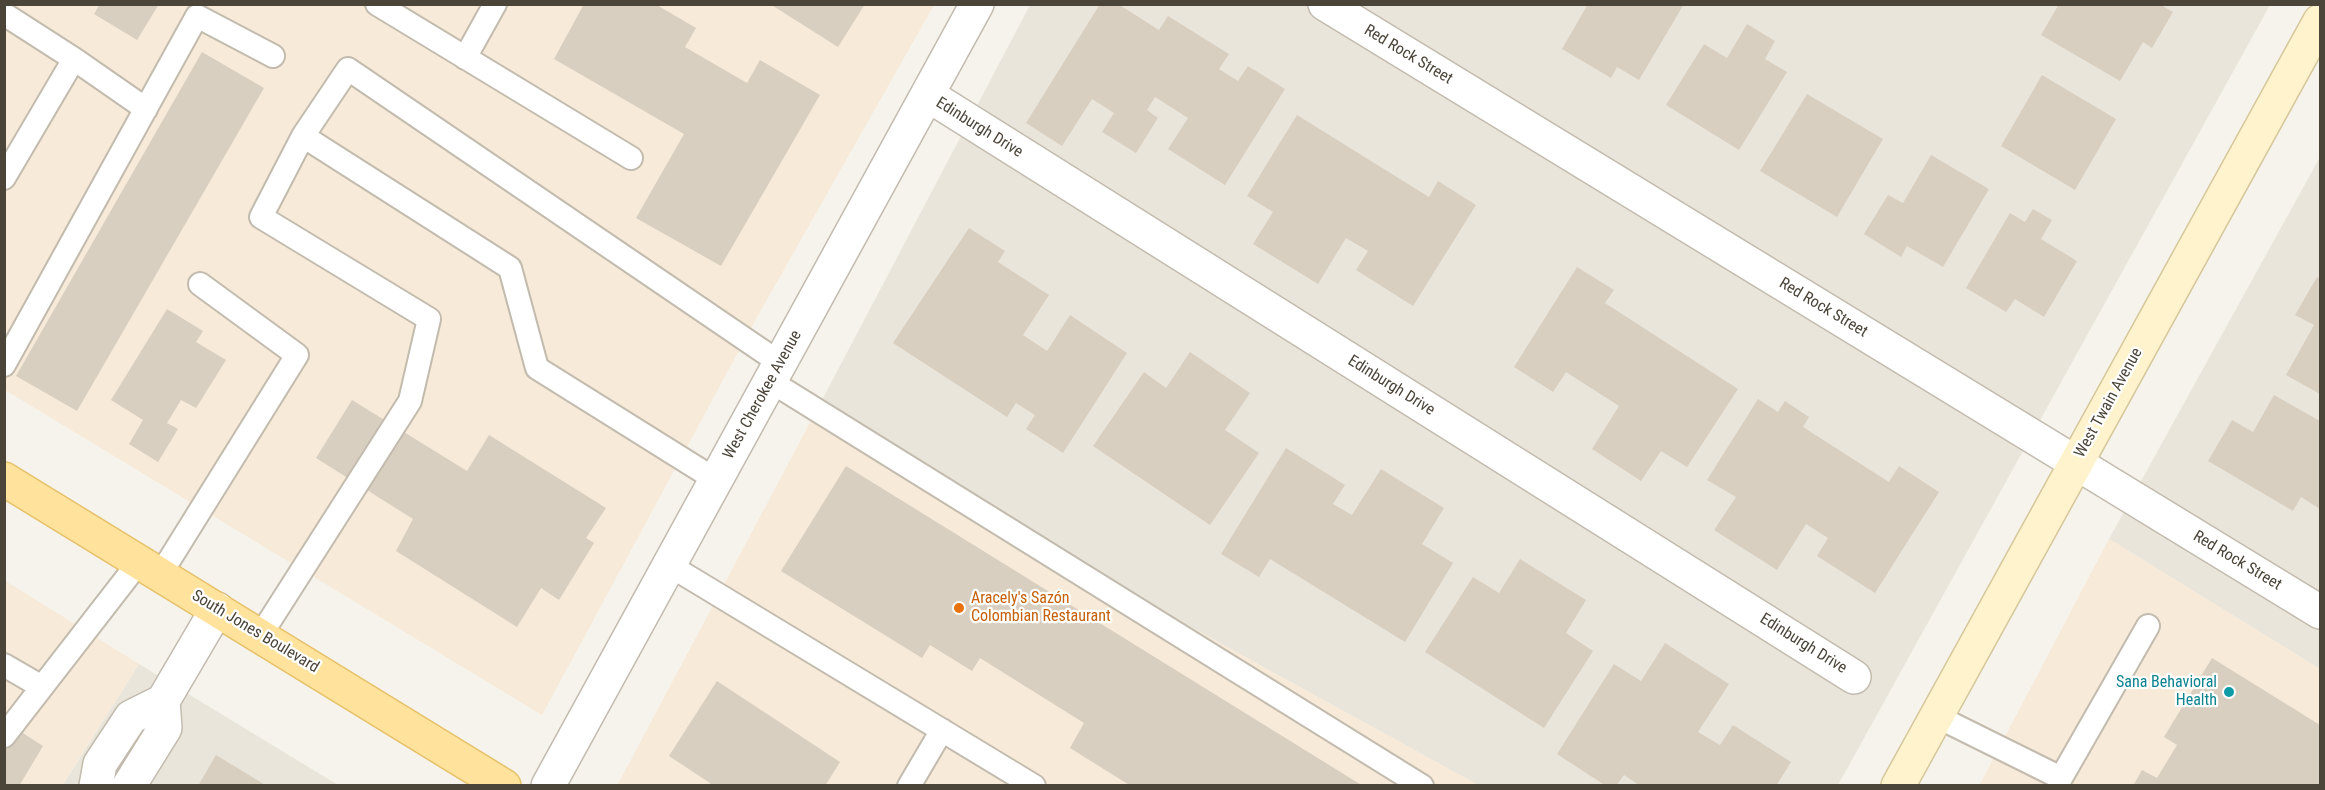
<!DOCTYPE html>
<html>
<head>
<meta charset="utf-8">
<style>
  body { margin:0 }
  #map { position:relative; width:2325px; height:790px; overflow:hidden; background:#f6f3ec; font-family:"Roboto Condensed",sans-serif }
  canvas { display:block }
  .frame { position:absolute; inset:0; border:6px solid #4b4439; pointer-events:none }
</style>
</head>
<body>
<div id="map">
<canvas width="2325" height="790"></canvas>
<div class="frame"></div>
</div>
<script>
const ctx = document.querySelector('canvas').getContext('2d');
ctx.lineJoin = 'round';
function paint(path, color) {
  ctx.fillStyle = color;
  ctx.fill(path, 'evenodd');
}
function strokePath(path, color, width, dash) {
  ctx.strokeStyle = color;
  ctx.lineWidth = width;
  ctx.lineCap = dash ? 'butt' : 'round';
  ctx.setLineDash(dash || []);
  ctx.stroke(path);
}
function drawText(font, color, halo, rows, align = 'center') {
  ctx.font = font + ' "Roboto Condensed",sans-serif';
  ctx.lineWidth = 4.5;
  ctx.setLineDash([]);
  ctx.textBaseline = 'middle';
  ctx.strokeStyle = halo;
  ctx.fillStyle = color;
  for (const [text, x, y, turn = 0] of rows) {
    ctx.save();
    ctx.translate(x, y);
    ctx.rotate((+turn || 0) * Math.PI / 180);
    ctx.textAlign = isNaN(turn) ? turn : align;
    if (halo) ctx.strokeText(text, 0, 0);
    ctx.fillText(text, 0, 0);
    ctx.restore();
  }
}
paint(new Path2D(`
  M1030 5H2270L1838 785H1478L812 419Z
  M2320 157V669L2109 539Z
  M139 664 338 785 62 786Z`), '#eae5da');
paint(new Path2D(`
  M5 5H934L756 319 542 715 5 390Z
  M812 419 1478 785 617 786Z
  M2109 539 2320 669V785L1979 786Z
  M4 580 139 664 62 785H5Z`), '#f7ead8');
paint(new Path2D(`
  M100 4H159L137 40 94 14Z
  M584 4H655L696 28 685 47 747 83 760 60 820 95 721 266 636 218 684 134 554 59Z
  M770 4H865L838 47Z
  M1100 4H1118L1159 30 1168 16 1229 54 1219 69 1238 81 1248 66 1285 89 1225 185 1168 149 1188 118 1155 97 1147 110 1158 118 1136 153 1102 132 1114 113 1092 99 1062 146 1026 123Z
  M1588 4H1684L1639 80 1617 67 1611 78 1562 49Z
  M2059 4H2159L2173 12 2152 48 2143 42 2120 81 2041 35Z
  M1747 24 1775 41 1765 59 1787 72 1739 150 1666 105 1704 44 1727 58Z
  M202 52 264 88 77 411 16 376Z
  M2042 75 2116 119 2075 190 2001 146Z
  M1807 94 1883 139 1837 217 1760 171Z
  M1297 115 1429 197 1438 181 1476 205 1413 306 1356 270 1368 251 1346 238 1318 284 1253 244 1273 212 1247 196Z
  M1931 155 1989 189 1943 267 1907 246 1901 257 1864 234 1888 195 1903 203Z
  M2033 209 2052 220 2041 239 2077 261 2044 317 2015 299 2006 312 1966 288 2010 213 2025 222Z
  M969 228 1005 251 998 262 1049 295 1023 335 1047 351 1070 315 1127 353 1063 453 1026 429 1035 415 1016 403 1007 417 893 343Z
  M1577 267 1614 290 1605 303 1738 389 1687 467 1661 451 1641 481 1592 449 1619 406 1566 372 1553 392 1514 367Z
  M2317 277 2320 279V394L2286 375 2314 325 2295 315Z
  M167 309 203 331 196 342 226 360 196 408 181 400 167 423 178 429 158 462 129 444 143 420 111 400Z
  M1190 352 1250 393 1225 430 1259 453 1210 525 1093 446 1144 372 1166 388Z
  M2274 395 2320 421V509L2301 497 2293 511 2208 461 2232 420 2253 432Z
  M1758 399 1778 412 1785 401 1809 417 1803 427 1889 482 1899 466 1939 492 1875 593 1817 556 1828 538 1806 524 1777 570 1714 530 1736 497 1707 480Z
  M352 400 467 471 489 435 606 508 586 538 594 543 559 600 541 588 517 627 396 551 413 519 316 458Z
  M1286 448 1345 485 1333 504 1352 515 1381 469 1444 508 1422 544 1453 563 1405 642 1270 559 1259 577 1221 554Z
  M846 466 1363 786H1131L1070 748 1084 723 980 658 972 671 930 645 922 658 781 571Z
  M1520 559 1586 600 1566 633 1593 651 1544 728 1425 652 1473 577 1499 593Z
  M1665 643 1729 684 1698 732 1720 745 1733 725 1791 762 1776 786H1640L1624 775 1616 786H1606L1557 754 1614 664 1641 681Z
  M2212 658 2320 725V786H2133L2142 770 2157 778 2177 745 2164 737Z
  M717 681 840 762 825 786H709L710 783 669 756Z
  M4 721 43 746 19 786H4Z
  M216 755 267 786H198Z`), '#d8cfc1');
const lane = new Path2D(`
  M377 4 631 158
  M4 14 74 59 4 178
  M465 58 495 4
  M74 59 146 109
  M303 136 348 69 780 363
  M4 365 197 16 273 56
  M770 381 1422 786
  M669 565 1034 786
  M160 575 297 355 200 284
  M260 636 410 401 429 319 261 217 303 136 510 268 537 368 716 480
  M4 665 42 687
  M1936 716 2061 778 2148 626
  M4 736 139 562
  M909 786 942 730`);
const street = new Path2D(`
  M1325 4 2320 612
  M928 95 1854 677
  M96 786 100 764 131 717 163 701 217 609
  M129 786 165 728 163 701
  M548 786 977 4`);
const secondary = new Path2D(`
  M1898 786 2320 21`);
const primary = new Path2D(`
  M4 479 504 786`);
strokePath(lane, '#c2bbae', 26);
strokePath(street, '#c2bbae', 36);
strokePath(secondary, '#d6c79b', 36);
strokePath(primary, '#e6c16a', 36);
strokePath(lane, '#fff', 22);
strokePath(street, '#fff', 33);
strokePath(secondary, '#fff3cd', 33);
strokePath(primary, '#ffe39c', 33);
for (const [x, y, r, color] of [
  [959,608,6,"#e8710a"],
  [2229,692,6,"#0f9aa8"]
]) {
  const dot = new Path2D();
  dot.arc(x, y, r, 0, 2 * Math.PI);
  ctx.fillStyle = color;
  ctx.fill(dot);
  strokePath(dot, '#fff', 2);
}
drawText('16px', '#4b4439', '#fff', [
  ["Red Rock Street",1408,55,31],
  ["Edinburgh Drive",979,128,32],
  ["Red Rock Street",1823,308,31],
  ["Edinburgh Drive",1391,386,32],
  ["West Cherokee Avenue",763,395,-61],
  ["West Twain Avenue",2109,403,-61],
  ["Red Rock Street",2237,561,31],
  ["South Jones Boulevard",255,632,31],
  ["Edinburgh Drive",1803,644,32]
]);
drawText('16px', '#c56008', '#fff', [
  ["Aracely's Sazón",971,599],
  ["Colombian Restaurant",971,617]
], 'left');
drawText('16px', '#0d838f', '#fff', [
  ["Sana Behavioral",2217,683],
  ["Health",2217,701]
], 'right');
</script>
</body>
</html>
